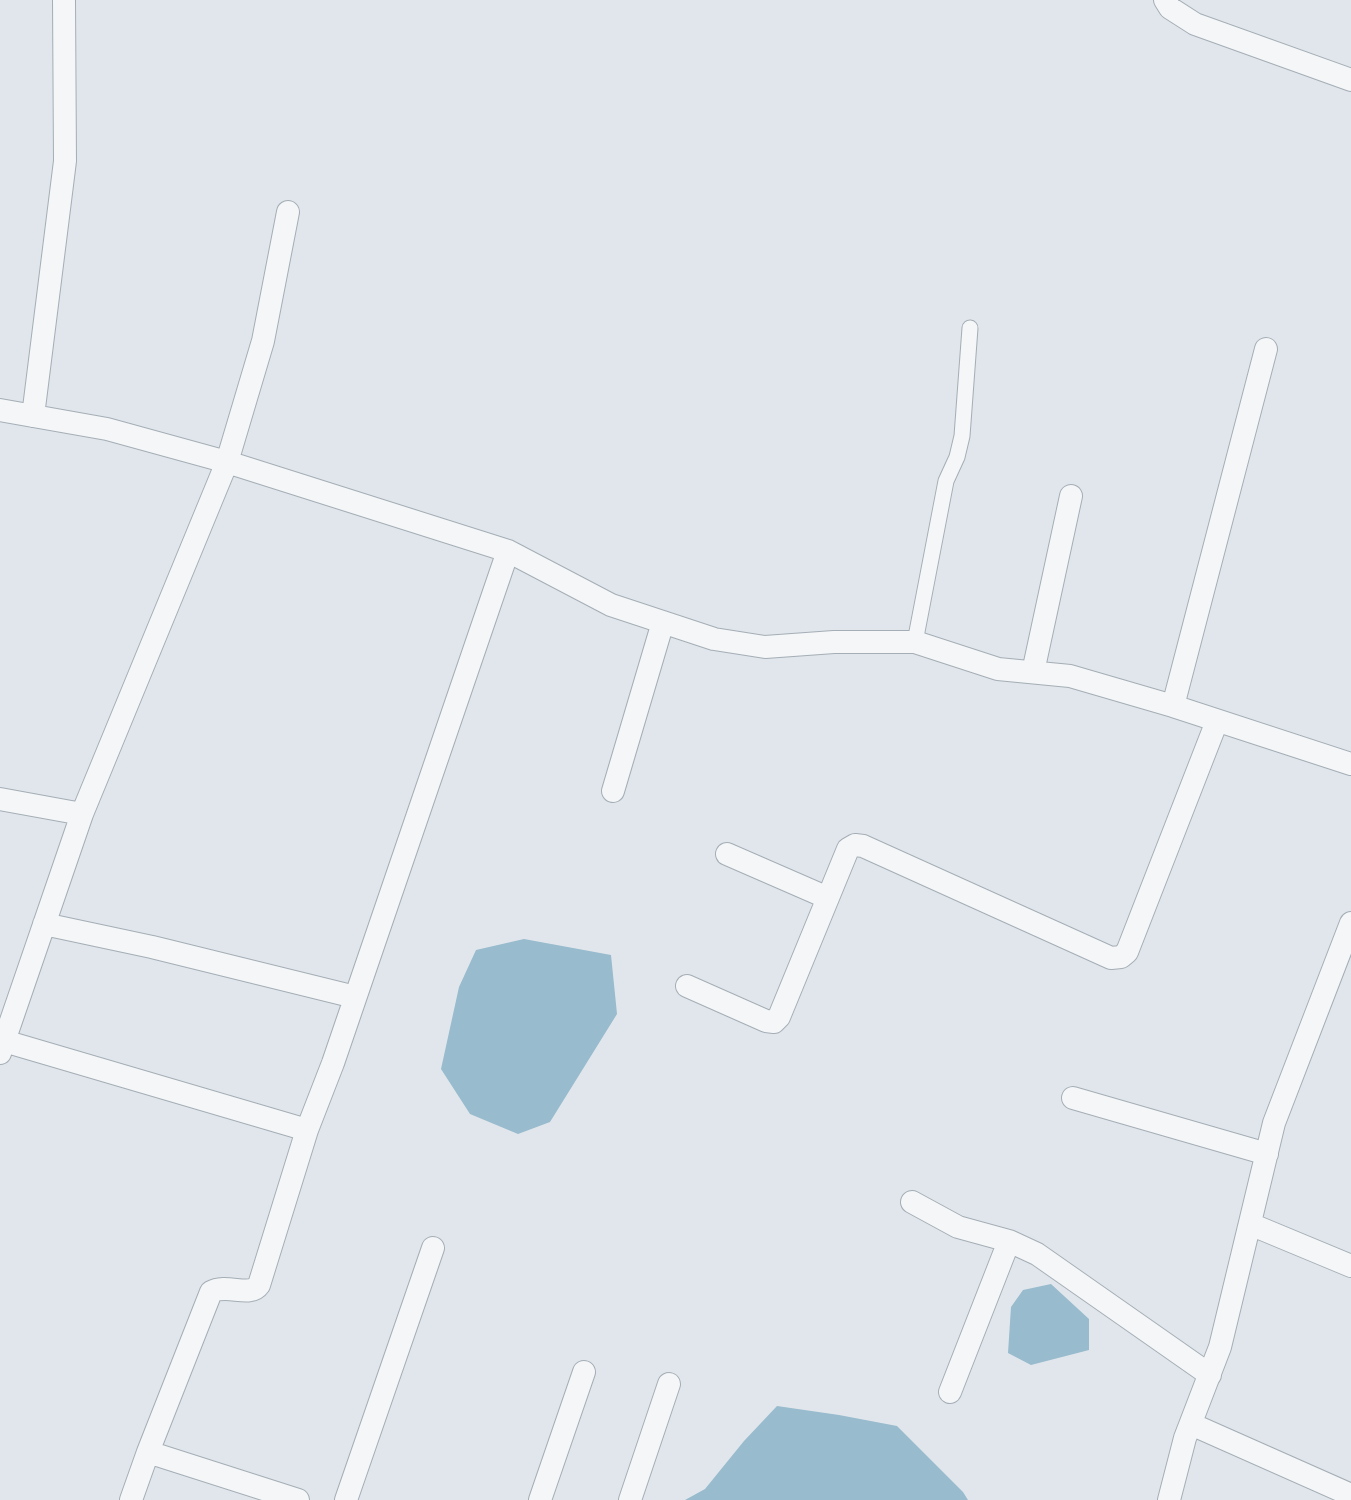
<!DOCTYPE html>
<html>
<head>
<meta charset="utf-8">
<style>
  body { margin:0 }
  canvas { display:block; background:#e0e6eb }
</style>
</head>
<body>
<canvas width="1351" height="1500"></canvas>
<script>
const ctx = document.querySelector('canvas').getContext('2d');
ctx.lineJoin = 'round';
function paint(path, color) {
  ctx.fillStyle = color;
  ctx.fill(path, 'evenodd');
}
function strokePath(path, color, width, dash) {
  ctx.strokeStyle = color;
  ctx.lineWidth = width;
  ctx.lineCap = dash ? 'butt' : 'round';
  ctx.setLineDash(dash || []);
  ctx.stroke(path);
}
paint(new Path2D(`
  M524 939 611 955 617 1014 550 1122 518 1134 470 1114 441 1069 459 987 476 950Z
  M1051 1284 1089 1319V1350L1031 1365 1008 1353 1011 1307 1023 1290Z
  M777 1406 839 1415 897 1426 963 1492 968 1500H685L705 1489 744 1441Z`), '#98bbce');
const service = new Path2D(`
  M915 642 946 481 957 457 962 436 970 328`);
const minor = new Path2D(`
  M1165 0 1170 8 1195 24 1351 80
  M0 410 107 429 227 462 508 551 611 605 714 639 765 647 834 642H915L998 669 1070 676 1173 706 1351 764
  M33 416 65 161 64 0
  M1033 672 1071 496
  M1173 706 1266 349
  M613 791 663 622
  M0 799 82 814
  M727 854 828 898
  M44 924 152 947 355 997
  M687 986 766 1021 774 1022 779 1017 848 849 855 845 863 846 1111 958 1121 957 1127 952 1217 721
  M4 1041 307 1130
  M0 1053 82 814 227 462 263 341 288 212
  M1073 1098 1267 1154
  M912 1202 958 1227 1009 1241 1037 1254 1210 1375
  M1250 1224 1351 1266
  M950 1392 1009 1241
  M1191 1424 1351 1495
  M148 1452 298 1500
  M131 1500 148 1452 211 1292C227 1283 250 1298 259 1285L307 1130 333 1063 508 551
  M346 1500 433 1248
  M540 1500 584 1372
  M630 1500 669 1384
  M1169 1500 1185 1438 1220 1347 1274 1123 1351 923`);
strokePath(service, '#a5aeb6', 17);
strokePath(minor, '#a5aeb6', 24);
strokePath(service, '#f4f6f8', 15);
strokePath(minor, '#f4f6f8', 22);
</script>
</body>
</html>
